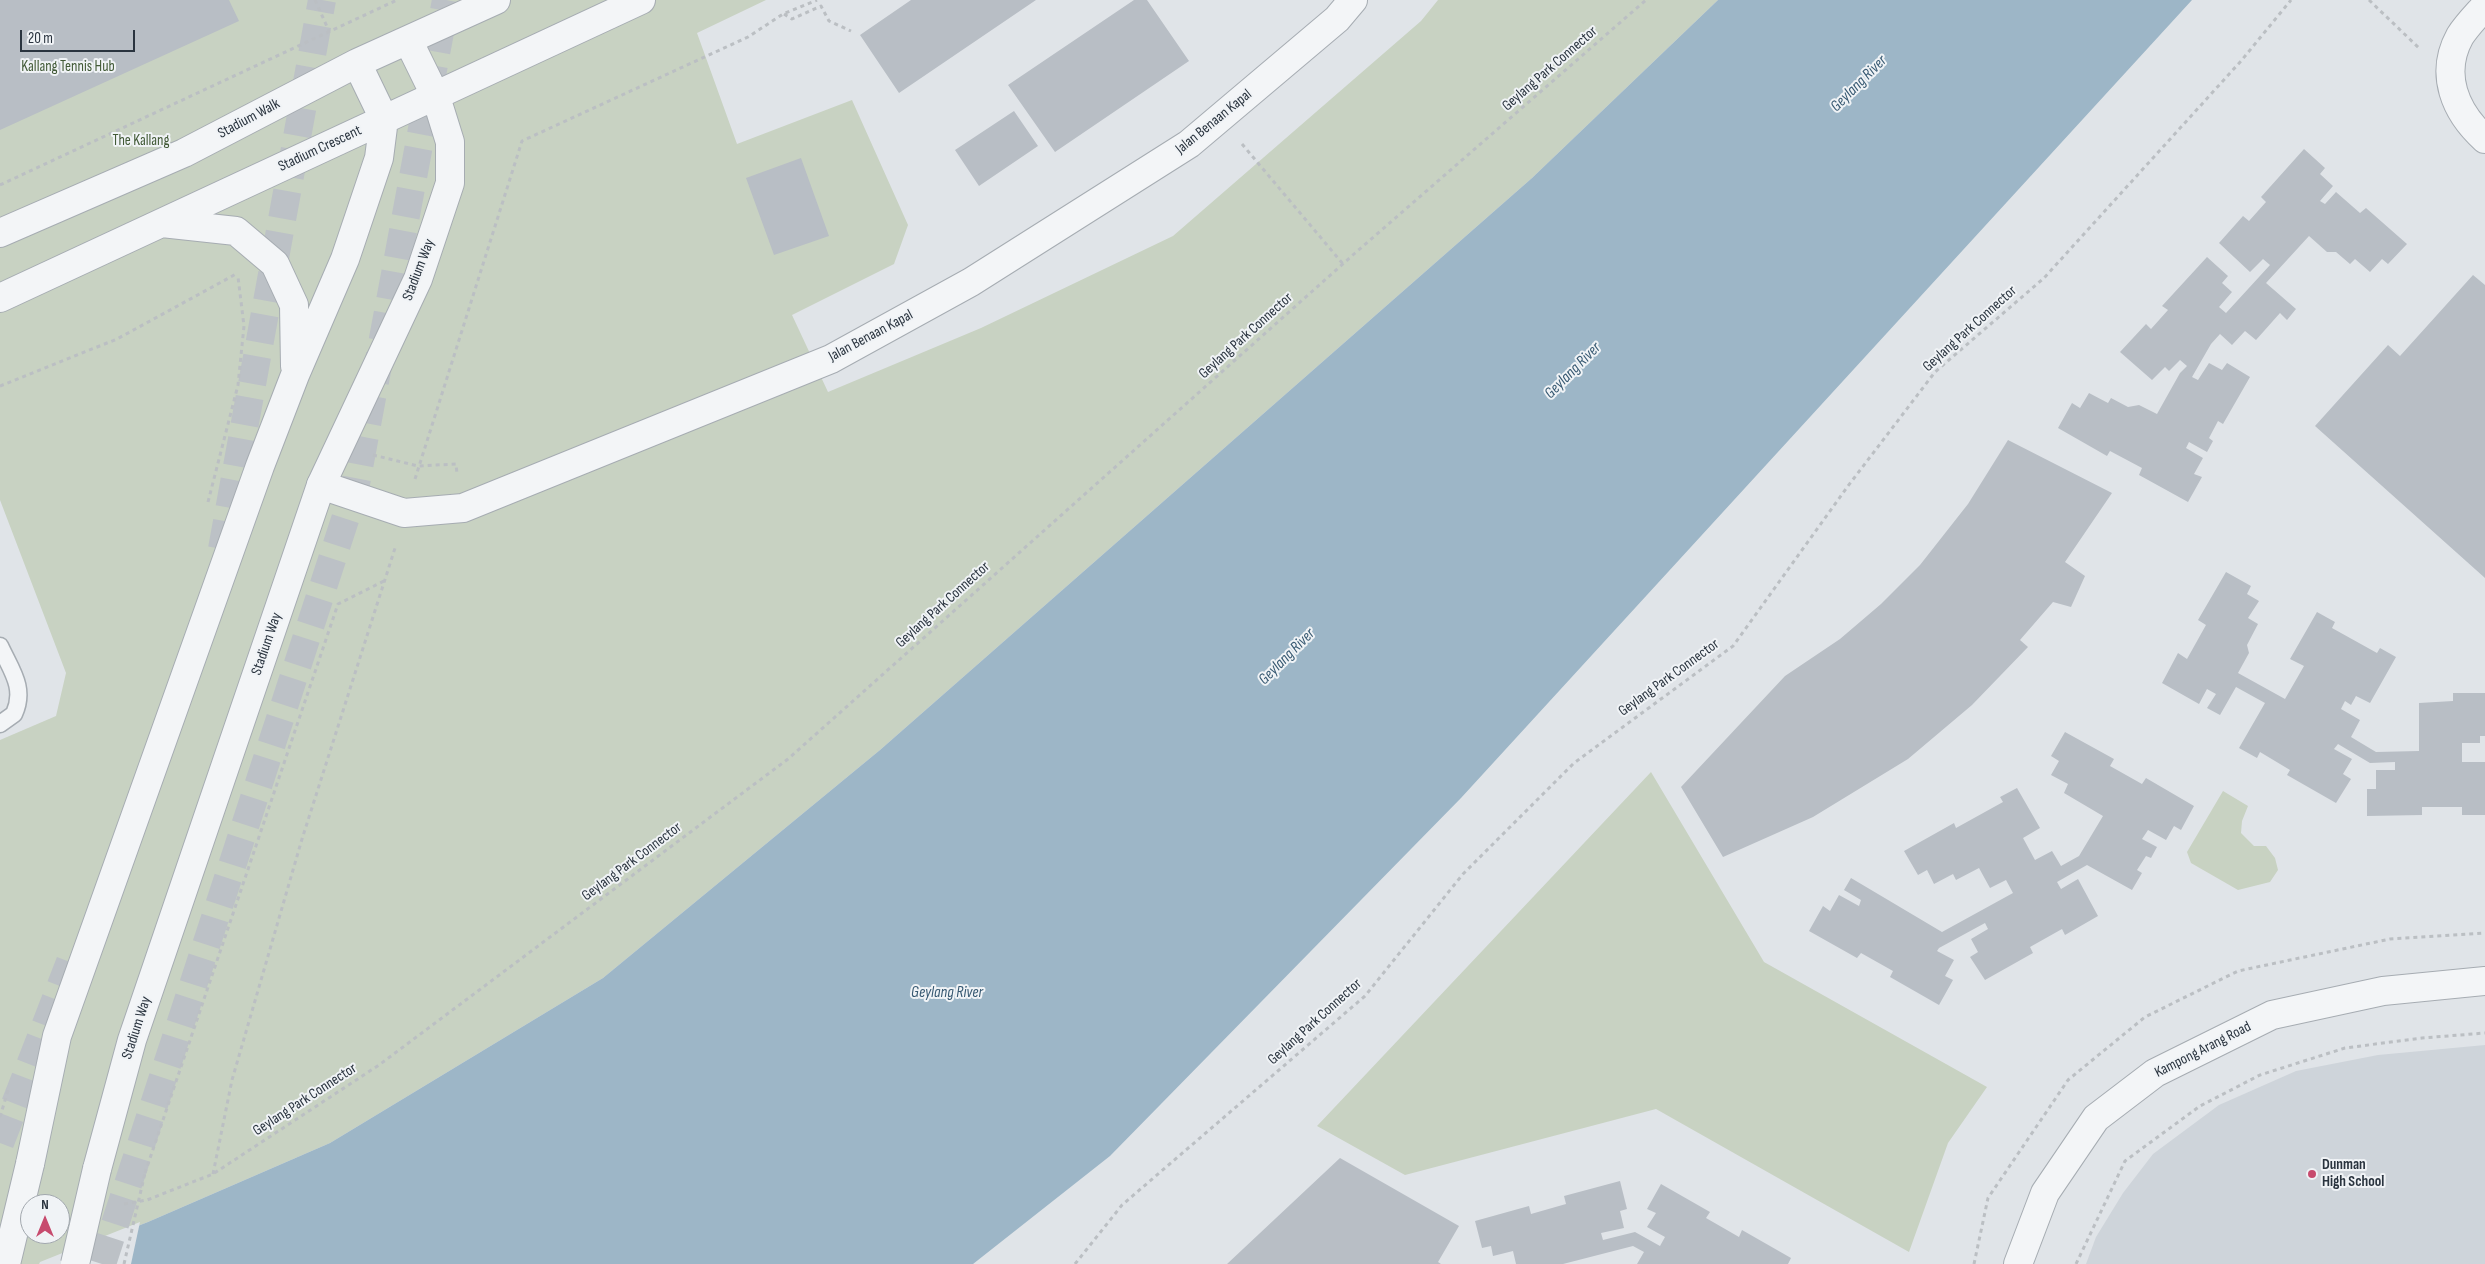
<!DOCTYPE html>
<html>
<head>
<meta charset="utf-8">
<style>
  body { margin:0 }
  #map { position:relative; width:2485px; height:1264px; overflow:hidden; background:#e0e4e8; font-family:"Sofia Sans Condensed",sans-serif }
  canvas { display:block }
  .north { position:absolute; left:20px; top:1194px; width:50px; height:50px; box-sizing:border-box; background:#f0f3f6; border:1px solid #a1a7ad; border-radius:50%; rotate:0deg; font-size:14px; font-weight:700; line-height:20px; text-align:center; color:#2a343f }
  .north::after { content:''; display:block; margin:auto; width:18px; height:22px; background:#c74b6e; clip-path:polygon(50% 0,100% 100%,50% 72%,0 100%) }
  .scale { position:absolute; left:20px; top:30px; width:115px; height:22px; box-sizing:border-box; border:2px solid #2a343f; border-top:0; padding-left:6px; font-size:15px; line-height:18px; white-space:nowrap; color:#2a343f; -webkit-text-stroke:4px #f0f3f6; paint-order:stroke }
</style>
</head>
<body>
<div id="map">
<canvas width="2485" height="1264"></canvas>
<div class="north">N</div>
<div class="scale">20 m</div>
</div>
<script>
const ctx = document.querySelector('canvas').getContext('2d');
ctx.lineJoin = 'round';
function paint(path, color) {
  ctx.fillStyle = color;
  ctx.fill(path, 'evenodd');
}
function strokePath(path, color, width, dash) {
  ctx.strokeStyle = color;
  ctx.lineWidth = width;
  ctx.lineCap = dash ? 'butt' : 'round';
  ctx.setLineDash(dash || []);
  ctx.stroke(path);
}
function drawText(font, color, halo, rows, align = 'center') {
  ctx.font = font + ' "Sofia Sans Condensed",sans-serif';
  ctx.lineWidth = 4;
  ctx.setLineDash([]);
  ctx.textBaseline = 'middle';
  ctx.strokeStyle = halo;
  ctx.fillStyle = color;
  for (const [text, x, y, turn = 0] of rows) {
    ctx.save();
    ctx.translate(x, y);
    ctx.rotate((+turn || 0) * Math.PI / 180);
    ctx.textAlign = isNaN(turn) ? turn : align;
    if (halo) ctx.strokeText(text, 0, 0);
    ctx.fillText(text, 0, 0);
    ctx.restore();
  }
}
paint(new Path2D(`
  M2485 1045V1264H2086L2096 1237 2123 1193 2153 1154 2219 1105 2296 1071 2378 1055Z`), '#ced4da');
paint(new Path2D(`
  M0 0H766L697 33 737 144 852 100 908 225 894 264 792 315 828 392 981 328 1173 236 1421 21 1438 0H1718L1532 178 880 750 603 978 330 1143 148 1222 41 1264H0V740L56 716 66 673 0 500ZM30 1204H60V1234H30Z
  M1651 772 1764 962 1987 1087 1948 1143 1909 1252 1656 1109 1405 1175 1317 1126Z
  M2223 791 2248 806 2242 821 2241 833 2254 846H2266L2275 858 2278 870 2270 882 2238 890 2191 863 2187 852Z`), '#c8d2c2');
paint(new Path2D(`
  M1718 0H2192L1461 798 1110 1156 973 1264H41L148 1222 330 1143 603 978 880 750 1532 178Z`), '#9db6c7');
paint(new Path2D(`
  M140 1222 131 1264H39L40 1262Z`), '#e0e4e8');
paint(new Path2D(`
  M0 0H229L239 21 0 130Z
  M911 0H1036L899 93 860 35Z
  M1134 0H1147L1189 61 1055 152 1008 85Z
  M1014 111 1038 146 979 186 955 150Z
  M2304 149 2325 168 2320 174 2333 186 2320 201 2325 204 2336 192 2360 213 2366 208 2407 244 2388 264 2382 259 2370 272 2355 259 2350 264 2336 252H2327L2309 236 2266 283 2296 309 2287 320 2280 313 2256 340 2245 331 2232 345 2220 334 2211 344 2192 377 2198 380 2209 363 2222 370 2227 363 2250 377 2223 424 2218 421 2209 438 2213 441 2207 452 2189 442 2186 448 2203 458 2194 474 2202 477 2188 502 2139 475 2142 468 2110 451 2107 456 2058 428 2072 403 2080 408 2089 393 2108 403 2111 398 2128 407 2139 405 2157 414 2180 373 2187 366 2180 360 2169 371 2165 367 2152 380 2120 352 2146 324 2151 329 2168 310 2162 306 2207 257 2228 276 2222 283 2232 292 2219 307 2226 313 2270 265 2263 259 2250 272 2219 243 2243 216 2249 221 2266 202 2261 197Z
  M801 158 829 236 774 255 746 178Z
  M2473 275 2485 285V578L2315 426 2388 345 2400 356Z
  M2008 440 2112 493 2065 562 2085 576 2071 607 2053 602 2020 640 2028 647 1972 705 1908 759 1813 817 1723 857 1681 787 1785 676 1840 639 1881 604 1920 565 1968 504Z
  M2226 572 2251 586 2247 594 2259 601 2248 618 2258 624 2247 645 2249 653 2238 673 2285 699 2304 666 2290 659 2317 612 2335 622 2332 628 2377 653 2380 648 2396 657 2370 703 2356 696 2351 705 2345 701 2341 709 2360 720 2351 737 2376 752 2419 751V703L2453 701V693H2485V736H2480V743H2462V762H2485V815H2462V807H2422V815L2367 816V789H2376V770H2395V762L2370 763 2338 744 2334 749 2352 759 2343 774 2351 779 2336 803 2287 775 2290 770 2260 752 2257 758 2239 748 2265 703 2236 687 2220 715 2207 708 2216 694 2207 689 2199 704 2162 683 2178 653 2187 659 2206 625 2198 620Z
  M2065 732 2114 759 2110 766 2142 784 2146 778 2194 806 2181 830 2174 826 2166 840 2148 830 2142 839 2157 847 2151 858 2146 856 2137 870 2142 873 2132 890 2087 865 2057 882 2061 889 2078 879 2098 916 2065 935 2062 929 2030 947 2033 953 1985 980 1970 957 1978 952 1971 939 1988 929 1985 923 1939 948 1937 951 1954 960 1945 976 1953 980 1939 1005 1890 977 1893 971 1861 953 1857 958 1809 931 1823 906 1830 911 1839 895 1859 906 1861 900 1844 890 1851 878 1942 932 2013 893 2006 880 1990 888 1979 868 1956 880 1953 874 1934 884 1927 870 1918 875 1904 851 1954 823 1956 828 2003 802 2000 797 2017 788 2040 828 2023 838 2035 860 2052 851 2061 866 2079 856 2103 816 2064 793 2068 784 2051 775 2059 761 2051 756Z
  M1340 1158 1459 1226 1438 1262 1441 1264H1227Z
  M1620 1181 1627 1209 1620 1211 1624 1228 1601 1233 1603 1240 1635 1232 1660 1246 1665 1237 1647 1227 1656 1213 1647 1209 1661 1184 1710 1212 1706 1218 1739 1237 1742 1230 1791 1258 1788 1264H1637L1644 1252 1633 1246 1563 1264H1516L1513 1251 1493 1256 1491 1246 1482 1248 1475 1221 1529 1206 1531 1214 1566 1204 1564 1196Z`), '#b8bec5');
strokePath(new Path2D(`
  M222 549 322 0
  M0 1143 70 962
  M102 1264 355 489 446 0`), '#bcc1c6', 28, [28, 14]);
const service = new Path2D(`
  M0 646C11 670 26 688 14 714L0 724`);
const minor = new Path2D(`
  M2485 6C2477 15 2467 25 2460 36 2439 74 2455 112 2485 139
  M321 485 404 513 463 508 831 359 971 282 1189 144 1337 19 1353 0
  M2018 1264 2045 1193 2096 1118 2155 1073 2272 1015 2383 991 2485 981`);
const tertiary = new Path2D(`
  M162 223 236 231 275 264 294 305 295 366
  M0 233 184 153 357 63 496 0
  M0 298 641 0
  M30 1164 57 1036 260 466 295 375 345 259 379 158 384 119 357 63
  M97 1169 132 1040 321 485 418 279 450 183V142L436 97 408 40`);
strokePath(service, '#a6acb2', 19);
strokePath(minor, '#a6acb2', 30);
strokePath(tertiary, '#a6acb2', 30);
strokePath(new Path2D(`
  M315 0 329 31
  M2369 0 2419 48
  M784 14 792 19 821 6 829 21 851 31
  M1242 144 1343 264
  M0 185 397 0
  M0 386 117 339 236 274
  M373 455 418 466 456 464 457 474
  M415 479 522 141 748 37 783 14 817 0
  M208 502 238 385 244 326 238 277
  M0 1117 9 1087
  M145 1173 338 604 386 580
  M213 1174 232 1080 302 839 396 545
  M124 1204 147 1200 213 1174 379 1065 788 759 1354 254 1646 0
  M1075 1264 1122 1205 1365 996 1463 874 1574 763 1733 646 1848 486 1935 372 2044 278 2241 61 2291 0
  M1974 1264 1988 1198 2068 1080 2145 1017 2238 971 2390 939 2485 933
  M2076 1264 2125 1161 2200 1106 2260 1075 2345 1048 2422 1038 2485 1033`), '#bbbfc3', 3, [4, 4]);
strokePath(service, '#f3f5f7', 16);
strokePath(minor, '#f3f5f7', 28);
strokePath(tertiary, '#f3f5f7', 28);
const tertiaryBridge = new Path2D(`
  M6 1264 30 1164
  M75 1264 97 1169`);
strokePath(tertiaryBridge, '#a6acb2', 30, []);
strokePath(new Path2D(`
  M124 1264 145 1173`), '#bbbfc3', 3, [4, 4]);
strokePath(tertiaryBridge, '#f3f5f7', 28);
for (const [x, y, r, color] of [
  [2312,1174,5,"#c74b6e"]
]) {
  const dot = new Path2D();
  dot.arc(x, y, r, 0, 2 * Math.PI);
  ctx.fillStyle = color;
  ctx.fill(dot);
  strokePath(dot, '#f0f3f6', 2);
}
drawText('15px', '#425a37', '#f0f3f6', [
  ["Kallang Tennis Hub",68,67],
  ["The Kallang",141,141]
]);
drawText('15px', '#2a343f', '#f0f3f6', [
  ["Geylang Park Connector",1550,69,-41],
  ["Stadium Walk",249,119,-28],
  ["Jalan Benaan Kapal",1214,122,-39],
  ["Stadium Crescent",320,149,-25],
  ["Stadium Way",419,270,-69],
  ["Geylang Park Connector",1970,329,-42],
  ["Jalan Benaan Kapal",871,336,-28],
  ["Geylang Park Connector",1246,336,-42],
  ["Geylang Park Connector",943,605,-42],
  ["Stadium Way",267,644,-71],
  ["Geylang Park Connector",1669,678,-36],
  ["Geylang Park Connector",632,862,-37],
  ["Geylang Park Connector",1315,1022,-42],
  ["Stadium Way",137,1028,-72],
  ["Kampong Arang Road",2203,1050,-27],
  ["Geylang Park Connector",305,1100,-33]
]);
drawText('bold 15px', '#2a343f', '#f0f3f6', [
  ["Dunman",2322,1165],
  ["High School",2322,1182]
], 'left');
drawText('italic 16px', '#365871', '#f0f3f6', [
  ["Geylang River",1859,84,-45],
  ["Geylang River",1573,371,-45],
  ["Geylang River",1287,657,-45],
  ["Geylang River",947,993]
]);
</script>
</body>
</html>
